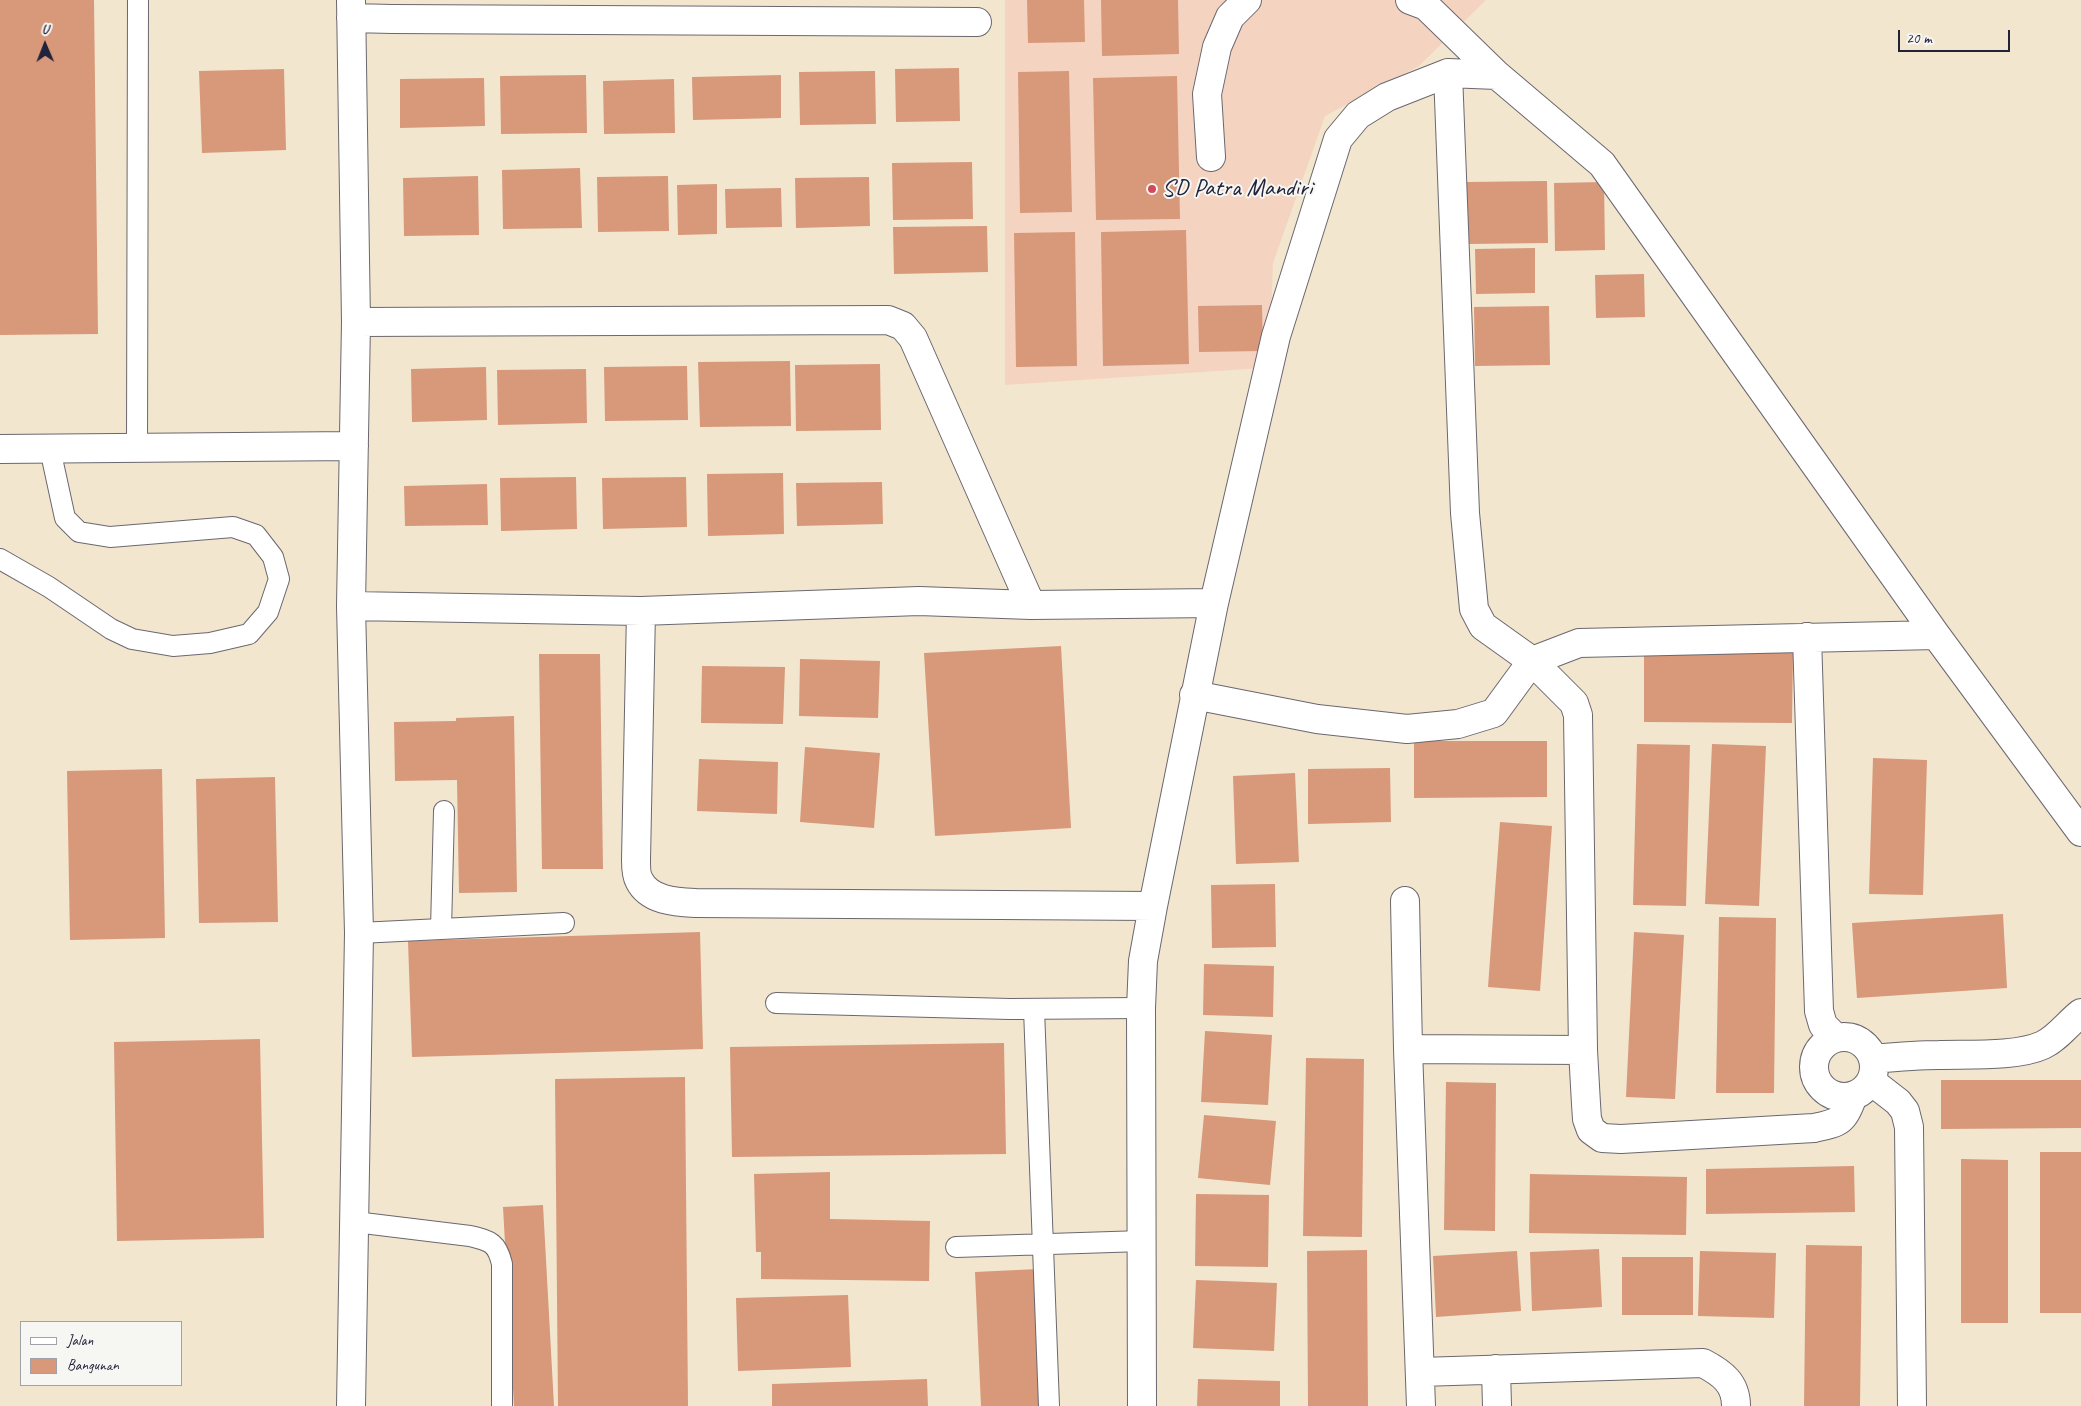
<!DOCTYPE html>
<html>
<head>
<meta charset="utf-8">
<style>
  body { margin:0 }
  #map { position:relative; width:2081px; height:1406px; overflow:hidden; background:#f2e6cf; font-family:Caveat,sans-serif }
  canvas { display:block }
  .legend { position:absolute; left:20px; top:1321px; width:162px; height:65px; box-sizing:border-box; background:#f6f6f2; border:1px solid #a1a1a9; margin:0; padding:6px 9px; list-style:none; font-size:15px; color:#22223b }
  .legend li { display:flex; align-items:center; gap:10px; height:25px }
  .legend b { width:25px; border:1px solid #a1a1a9 }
  .north { position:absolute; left:20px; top:20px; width:50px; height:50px; -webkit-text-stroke:4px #f6f6f2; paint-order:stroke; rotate:359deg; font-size:14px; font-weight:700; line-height:20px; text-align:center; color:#22223b }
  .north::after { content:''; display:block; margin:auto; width:18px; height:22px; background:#22223b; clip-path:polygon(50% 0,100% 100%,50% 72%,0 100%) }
  .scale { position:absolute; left:1898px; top:30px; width:112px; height:22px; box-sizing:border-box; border:2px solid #22223b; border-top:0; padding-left:6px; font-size:15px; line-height:18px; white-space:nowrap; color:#22223b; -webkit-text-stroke:4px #f6f6f2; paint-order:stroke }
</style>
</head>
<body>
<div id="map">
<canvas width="2081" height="1406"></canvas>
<ul class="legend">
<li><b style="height:6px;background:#fff"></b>Jalan</li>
<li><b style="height:14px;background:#d8987a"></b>Bangunan</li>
</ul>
<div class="north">U</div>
<div class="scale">20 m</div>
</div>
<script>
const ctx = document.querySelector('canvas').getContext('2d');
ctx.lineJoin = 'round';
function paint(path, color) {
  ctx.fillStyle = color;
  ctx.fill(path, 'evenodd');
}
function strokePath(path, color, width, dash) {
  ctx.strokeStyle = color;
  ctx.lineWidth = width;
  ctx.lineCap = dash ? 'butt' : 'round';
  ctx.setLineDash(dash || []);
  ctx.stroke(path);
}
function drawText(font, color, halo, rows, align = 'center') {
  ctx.font = font + ' Caveat,sans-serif';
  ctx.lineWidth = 4;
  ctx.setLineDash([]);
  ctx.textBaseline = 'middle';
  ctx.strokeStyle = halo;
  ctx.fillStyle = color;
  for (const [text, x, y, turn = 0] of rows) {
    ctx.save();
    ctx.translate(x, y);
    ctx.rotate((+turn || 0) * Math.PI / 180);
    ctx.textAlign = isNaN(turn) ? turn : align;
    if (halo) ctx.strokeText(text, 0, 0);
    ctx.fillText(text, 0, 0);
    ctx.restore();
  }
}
paint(new Path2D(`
  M1005 0H1486L1419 66 1325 116 1273 263 1270 337 1263 368 1005 385Z`), '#f5d3c1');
paint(new Path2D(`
  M0 0H94L98 334 0 335Z
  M1027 0H1084L1085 42 1028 43Z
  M1101 0H1178L1179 54 1102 56Z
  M959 68 960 121 896 122 895 69Z
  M284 69 286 150 202 153 199 71Z
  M875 71 876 124 800 125 799 72Z
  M1069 71 1072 212 1020 213 1018 72Z
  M586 75 587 133 501 134 500 76Z
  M781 75V118L693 120 692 77Z
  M1177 76 1180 219 1096 220 1093 78Z
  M484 78 485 126 400 128V79Z
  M674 79 675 133 604 134 603 81Z
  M972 162 973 219 893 220 892 163Z
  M580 168 582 228 503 229 502 170Z
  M478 176 479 235 404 236 403 178Z
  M668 176 669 231 598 232 597 177Z
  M869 177 870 226 796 228 795 178Z
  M1547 181 1548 243 1467 244 1466 182Z
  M1604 182 1605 250 1555 251 1554 183Z
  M717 184V234L678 235 677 185Z
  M781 188 782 227 726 228 725 189Z
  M987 226 988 272 894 274 893 227Z
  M1186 230 1189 364 1103 366 1101 232Z
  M1075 232 1077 366 1016 367 1014 233Z
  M1535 248V293L1476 294 1475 249Z
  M1644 274 1645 317 1596 318 1595 275Z
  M1262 305 1263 351 1199 352 1198 306Z
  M1549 306 1550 365 1475 366 1474 307Z
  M790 361 791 426 700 427 698 362Z
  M880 364 881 430 796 431 795 365Z
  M687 366 688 420 605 421 604 367Z
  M486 367 487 420 412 422 411 369Z
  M586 369 587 423 498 425 497 370Z
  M783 473 784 534 708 536 707 474Z
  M576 477 577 529 501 531 500 478Z
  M686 477 687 527 603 529 602 478Z
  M882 482 883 524 797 526 796 483Z
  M487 484 488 525 405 526 404 486Z
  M1061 646 1071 828 935 836 924 653Z
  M1644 652 1793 653 1792 723 1644 722Z
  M539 654H600L603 869H542Z
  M800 659 880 661 878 718 799 716Z
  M702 666 785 667 783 724 701 723Z
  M514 716 517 892 459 893 457 780 395 781 394 722 456 721V718Z
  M1414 741H1547V797L1414 798Z
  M1637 744 1690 745 1686 906 1633 905Z
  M1712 744 1766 746 1759 906 1705 904Z
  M805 747 880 753 874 828 800 822Z
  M1873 758 1927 760 1923 895 1869 894Z
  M699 759 778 762 777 814 697 811Z
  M1390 768 1391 822 1308 824V769Z
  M162 769 165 938 70 940 67 771Z
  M1295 773 1299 862 1236 864 1233 776Z
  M275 777 278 922 199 923 196 779Z
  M1500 822 1552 826 1540 991 1488 987Z
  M1275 884 1276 947 1212 948 1211 885Z
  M2003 914 2007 988 1857 998 1852 923Z
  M1719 917 1776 918 1774 1093H1716Z
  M700 932 703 1049 412 1057 408 941Z
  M1634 932 1684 935 1675 1099 1626 1097Z
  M1204 964 1274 966 1273 1017 1203 1015Z
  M1205 1031 1272 1035 1268 1105 1201 1102Z
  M260 1039 264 1238 117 1241 114 1042Z
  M1004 1043 1006 1154 732 1157 730 1047Z
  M1306 1058 1364 1059 1362 1237 1303 1236Z
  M685 1077 688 1406H558L555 1079Z
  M1941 1080H2081V1128L1941 1129Z
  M1446 1082 1496 1083 1495 1231 1444 1230Z
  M1204 1115 1276 1121 1270 1185 1198 1178Z
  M2040 1152H2081V1313H2040Z
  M1961 1159 2008 1160V1323H1961Z
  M1854 1166 1855 1212 1706 1214V1169Z
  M830 1172V1219L930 1221 929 1281 761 1279V1252H756L754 1174Z
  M1530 1174 1687 1177 1686 1235 1529 1233Z
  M1196 1194 1269 1195 1268 1267 1195 1266Z
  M543 1205 554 1406H514L503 1207Z
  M1806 1245 1862 1246 1860 1406H1804Z
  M1599 1249 1602 1307 1532 1311 1530 1252Z
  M1367 1250 1368 1406H1308L1307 1251Z
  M1517 1251 1521 1311 1436 1317 1433 1256Z
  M1700 1251 1776 1253 1774 1318 1698 1316Z
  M1622 1257H1693V1315H1622Z
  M1038 1269 1044 1406H981L975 1272Z
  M1196 1280 1277 1283 1274 1351 1193 1348Z
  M848 1295 851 1367 738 1371 736 1298Z
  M927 1379 928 1406H772V1384Z
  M1198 1379 1280 1381V1406H1197Z`), '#d8987a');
const service = new Path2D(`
  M137 448 138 0
  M0 559 49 587 111 629 132 639 173 646 210 643 249 634 268 612 279 579 273 557 256 535 233 527 110 537 79 532 65 518 50 449
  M441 929 444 811
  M359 933 564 923
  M776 1003 1010 1009 1141 1008
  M1034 1009 1049 1406
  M355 1222 470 1236C491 1241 497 1243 502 1264V1406
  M956 1247 1143 1241`);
const minor = new Path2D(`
  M351 0 356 322 351 606 359 933 351 1406
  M1410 0 1426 6 1497 75
  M351 18 392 19 977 22
  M1448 73 1465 513 1474 609 1483 626 1532 661 1574 703 1578 715 1583 1050 1586 1104 1587 1119 1591 1130 1602 1138 1621 1139 1814 1128C1841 1122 1843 1122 1853 1096
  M1211 157 1207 94 1217 47 1230 17 1247 0
  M356 322 888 320 903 326 913 338 1031 605
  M0 449 354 446
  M351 606 641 611 919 601 1031 605 1214 603
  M641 611 636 860C636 866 636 875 639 880 649 901 676 902 696 903L1153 906
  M1807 637 1819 1011 1823 1025 1836 1038
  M1194 695 1317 719 1407 729 1458 724 1494 713 1532 661 1579 643 1936 635
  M1405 901 1408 1049
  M1814 1067a30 30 0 1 1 60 0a30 30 0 1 1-60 0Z
  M1873 1059C1895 1057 1917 1055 1939 1055 1968 1054 2017 1057 2043 1045 2058 1038 2068 1023 2081 1013
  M1871 1081 1898 1102 1905 1111 1909 1127 1912 1406
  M1496 1369 1497 1406
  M1421 1372 1703 1363C1722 1373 1736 1383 1736 1406
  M1142 1406 1141 1008 1143 961 1153 906 1214 603 1276 336 1338 139 1358 115 1387 97 1448 73 1497 75 1602 164 1936 635 2081 832
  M1421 1406 1408 1049 1583 1050`);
strokePath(service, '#6b676f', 22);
strokePath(minor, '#6b676f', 30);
strokePath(service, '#fff', 20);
strokePath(minor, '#fff', 28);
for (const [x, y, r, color] of [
  [1152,189,5,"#d1495b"]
]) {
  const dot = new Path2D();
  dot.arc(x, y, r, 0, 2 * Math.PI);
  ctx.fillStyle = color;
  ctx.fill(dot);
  strokePath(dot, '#f6f6f2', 2);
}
drawText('24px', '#22223b', '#f6f6f2', [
  ["SD Patra Mandiri",1162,189]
], 'left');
</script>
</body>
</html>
